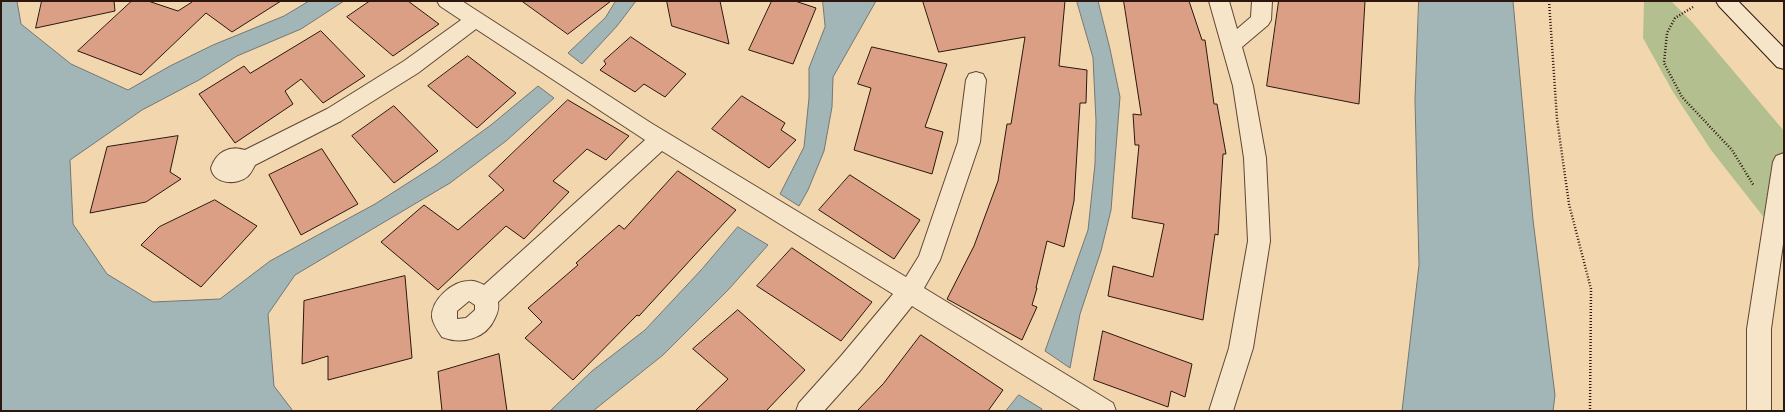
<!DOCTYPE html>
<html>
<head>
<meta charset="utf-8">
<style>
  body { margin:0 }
  #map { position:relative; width:1785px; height:412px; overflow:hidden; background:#f2d7ae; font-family:"IM FELL Double Pica",serif }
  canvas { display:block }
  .frame { position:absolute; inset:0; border:2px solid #2d160d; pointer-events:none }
</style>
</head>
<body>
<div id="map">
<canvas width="1785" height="412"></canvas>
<div class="frame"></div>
</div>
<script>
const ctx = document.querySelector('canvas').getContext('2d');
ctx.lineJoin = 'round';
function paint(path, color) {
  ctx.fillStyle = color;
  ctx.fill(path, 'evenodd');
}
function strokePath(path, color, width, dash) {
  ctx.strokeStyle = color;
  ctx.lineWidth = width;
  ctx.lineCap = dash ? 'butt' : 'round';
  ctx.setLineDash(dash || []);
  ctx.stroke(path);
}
paint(new Path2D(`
  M1642 1H1671L1692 22 1784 131V243L1711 150 1673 92 1643 38 1644 2Z`), '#b4bf8f');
const water = new Path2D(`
  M1 1H17L21 24 71 64 128 90 170 66 213 45 284 16 309 1H344L301 29 237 56 199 80 142 110 70 160 73 224 107 274 153 302 220 299 270 261 375 204 436 165 491 125 538 86 554 98 506 141 450 183 295 275 268 314 274 386 293 411H1Z
  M616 1H636L617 26 582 64 568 53 605 18Z
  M823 1H876L833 77 832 107 824 151 808 190 799 206 780 194 804 147 809 98V68L825 27Z
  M1077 1H1098L1110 49 1120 97 1111 210 1101 251 1080 314 1070 368 1045 351 1088 230 1095 164 1096 121 1093 58Z
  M1419 1H1513L1533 220 1555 395 1553 411H1402L1419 265 1415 100Z
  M738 227 768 245 729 289 663 355 593 411H550L592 371 645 330 702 269Z
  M1019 395 1042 409 1041 411H1006Z`);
paint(water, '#a2b6b7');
strokePath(water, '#737673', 1);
const building = new Path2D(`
  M42 1H114L115 11 36 28Z
  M132 1H148L178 11 192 2 191 1H281L232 32 206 13 141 75 78 51Z
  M370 1H408L439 24 393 56 347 17Z
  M522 1H611L568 34Z
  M667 1H720L729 44 672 26Z
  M772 1H795L816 8 793 64 749 50Z
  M923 1H1065L1059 66 1087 70 1086 103H1080L1074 201 1064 247 1047 241 1036 288H1037L1032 305 1037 307 1022 340 947 299 974 246 998 181 1007 124H1011L1025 37 939 52Z
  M1124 1H1189L1202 40H1205L1214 104H1217L1226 154H1223L1218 235 1215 234 1203 320 1108 296 1113 266 1153 277 1164 224 1132 218 1139 145H1135L1133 114 1141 115Z
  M1279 1H1365L1359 104 1267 86Z
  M321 31 365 76 323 103 301 79 285 91 293 104 235 143 199 94 244 66 250 73Z
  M631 37 686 74 665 97 644 84 635 92 600 70 606 64 604 61Z
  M872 47 947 64 925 127 943 132 932 174 854 150 871 88 858 84Z
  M468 56 516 93 477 128 428 86Z
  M742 96 785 123 781 130 796 140 769 168 712 129Z
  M568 100 629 136 606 160 587 149 553 181 569 192 524 239 506 226 438 290 381 242 424 205 458 230 504 190 489 176Z
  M394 106 438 151 394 183 352 136Z
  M178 136 170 172 181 179 146 202 90 213 107 147Z
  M322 149 358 204 301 235 269 175Z
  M678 171 736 210 639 316 637 315 573 380 525 338 542 322 528 308 578 265 576 263 619 225 624 229Z
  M850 175 920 220 894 259 819 210Z
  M215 200 257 226 201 287 141 245 159 227Z
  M792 248 872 302 841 341 757 286Z
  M405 276 412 358 328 380V356L302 364 304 301Z
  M738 310 805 370 766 411H695L728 379 693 349Z
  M1103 331 1192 364 1185 397 1171 391 1168 407 1094 380Z
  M921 335 1003 390 988 411H857L883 384Z
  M499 354 507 411H442L438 372Z`);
paint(building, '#da9f85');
strokePath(building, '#2d160d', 1);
const minor = new Path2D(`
  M437 1H462L651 123 906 277 919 256 958 142 966 80 969 74 976 72 983 74 986 80 980 142 940 260 924 288 1113 403 1116 411H1082L912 306 859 372 824 411H796L799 403 841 356 893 294 662 151 498 302C499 308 498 312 495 318 486 339 462 345 442 337 438 331 433 324 432 317 431 300 452 281 469 281 474 280 480 283 484 285L645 140 476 29 418 73 341 121 255 165C253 169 251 173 248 176 237 186 213 184 211 168 216 152 229 145 245 150L327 109 404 61 461 20 440 6ZM469 301 475 305V310L466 318 457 319V311Z
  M1209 1H1229L1237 29 1251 17 1252 1H1272L1271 20 1268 25 1242 47 1253 86 1266 158 1270 241 1253 348 1233 411H1209L1229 348 1248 241 1244 158 1233 86Z
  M1784 153V237L1771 329V411H1747V329L1773 162 1776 156Z`);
const secondary = new Path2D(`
  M1716 1H1738L1784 48V69L1777 67 1719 6Z`);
strokePath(minor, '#5e4635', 2);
strokePath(secondary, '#2d160d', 2);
strokePath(new Path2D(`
  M1549 1 1557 119 1569 204 1591 289 1590 411
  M1693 7 1675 18 1667 33 1664 63 1682 97 1732 150 1754 186`), '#2d160d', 2.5, [1, 2]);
paint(minor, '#f7e5ca');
paint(secondary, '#f7e5ca');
</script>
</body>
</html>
